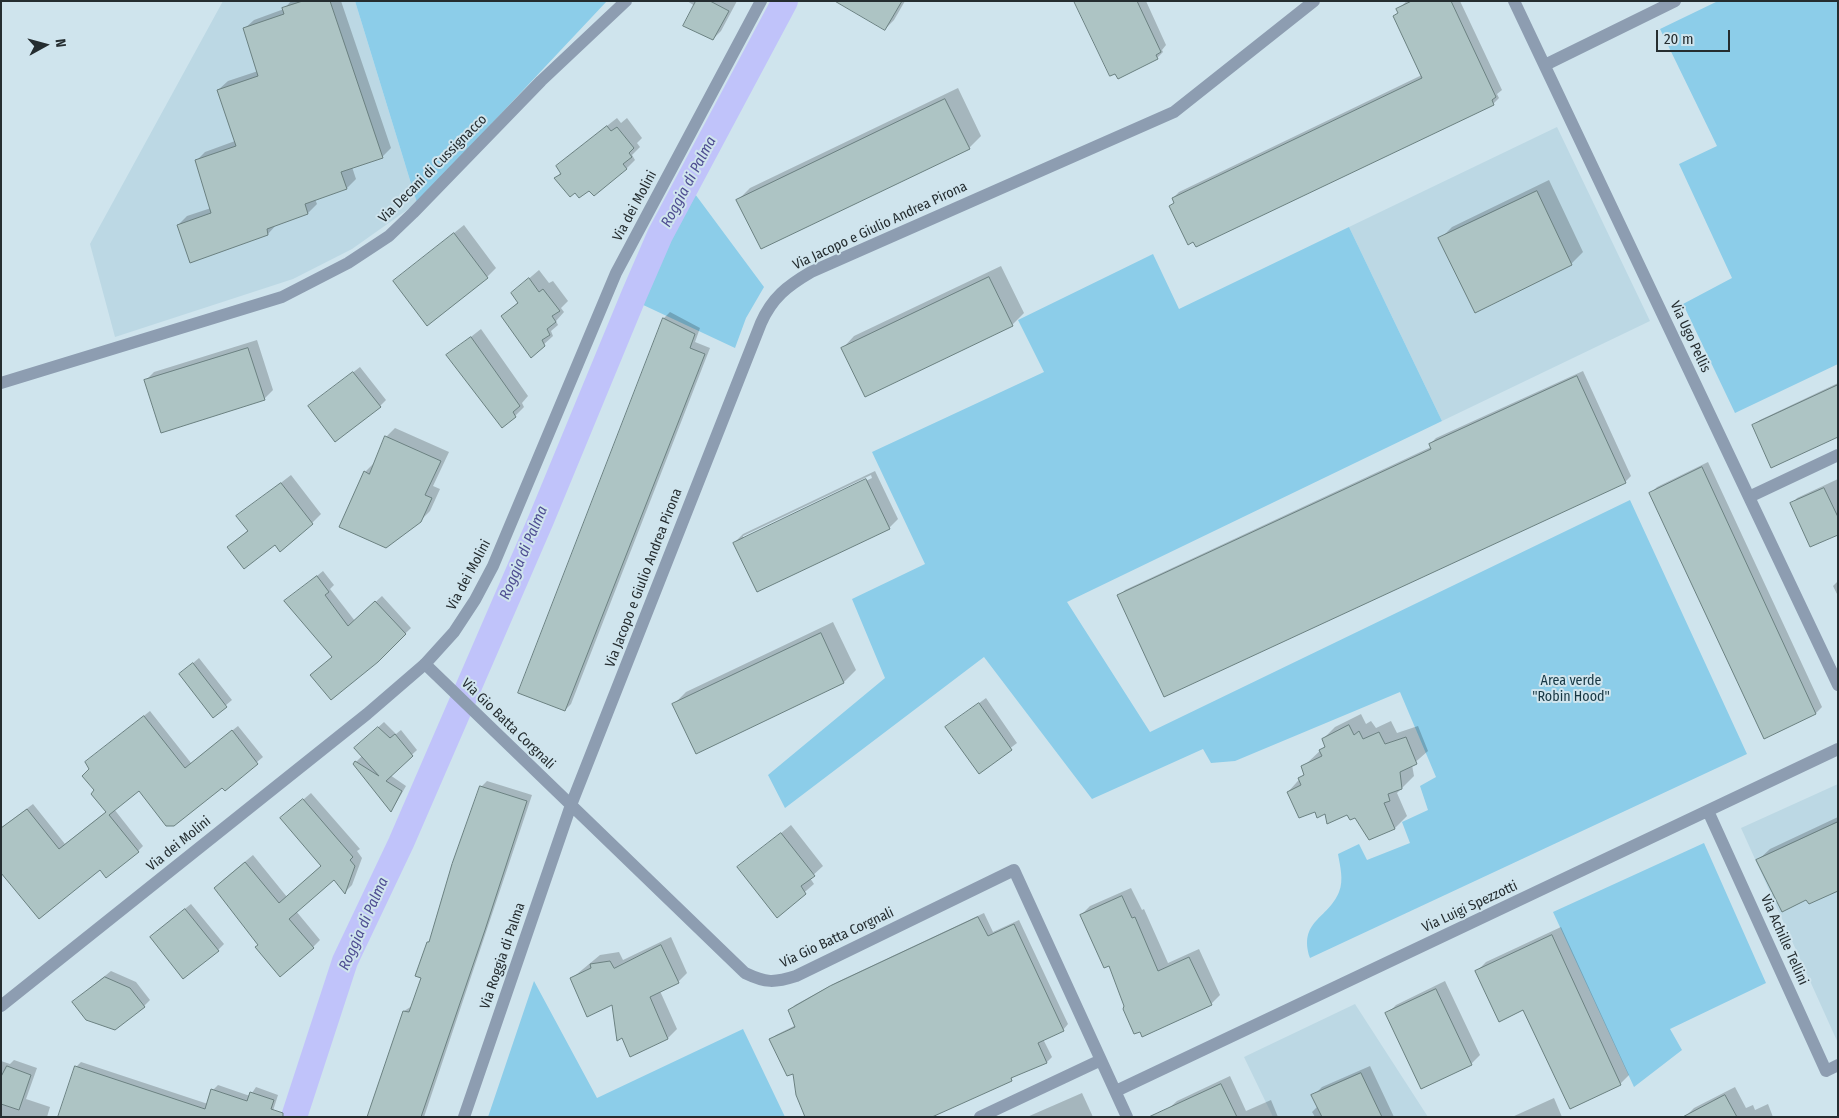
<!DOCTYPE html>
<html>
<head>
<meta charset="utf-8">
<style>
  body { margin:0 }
  #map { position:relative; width:1839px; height:1118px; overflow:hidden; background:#cfe4ed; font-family:"Fira Sans Condensed",sans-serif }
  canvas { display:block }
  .frame { position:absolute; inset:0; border:2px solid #252d30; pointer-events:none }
  .north { position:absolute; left:20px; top:20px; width:50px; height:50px; -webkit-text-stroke:4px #cfe4ed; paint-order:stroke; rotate:83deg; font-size:14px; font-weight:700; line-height:20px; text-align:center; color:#252d30 }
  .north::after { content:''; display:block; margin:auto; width:18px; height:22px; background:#252d30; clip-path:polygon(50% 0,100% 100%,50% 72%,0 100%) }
  .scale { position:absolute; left:1656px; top:30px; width:74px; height:22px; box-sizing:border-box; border:2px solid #252d30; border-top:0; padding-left:6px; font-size:15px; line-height:18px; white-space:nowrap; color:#252d30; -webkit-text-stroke:4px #cfe4ed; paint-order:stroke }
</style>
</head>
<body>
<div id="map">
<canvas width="1839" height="1118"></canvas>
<div class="frame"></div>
<div class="north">N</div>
<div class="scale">20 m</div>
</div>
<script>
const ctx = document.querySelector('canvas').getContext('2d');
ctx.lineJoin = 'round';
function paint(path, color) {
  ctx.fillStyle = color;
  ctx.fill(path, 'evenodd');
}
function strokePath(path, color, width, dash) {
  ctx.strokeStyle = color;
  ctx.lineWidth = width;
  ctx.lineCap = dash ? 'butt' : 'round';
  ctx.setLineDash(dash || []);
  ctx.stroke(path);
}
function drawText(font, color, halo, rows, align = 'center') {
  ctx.font = font + ' "Fira Sans Condensed",sans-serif';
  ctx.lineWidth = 4;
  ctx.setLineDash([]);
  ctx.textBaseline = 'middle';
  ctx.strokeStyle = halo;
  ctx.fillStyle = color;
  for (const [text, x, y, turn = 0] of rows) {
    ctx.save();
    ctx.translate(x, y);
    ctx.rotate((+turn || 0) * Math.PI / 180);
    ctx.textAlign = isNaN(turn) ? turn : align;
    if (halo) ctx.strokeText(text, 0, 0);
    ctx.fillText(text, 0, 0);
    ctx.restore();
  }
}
paint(new Path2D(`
  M223 1H355L417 203 352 249 293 279 115 337 90 244Z
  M1557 127 1650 321 1442 421 1349 227Z
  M1838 784V1043L1741 828Z
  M1355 1004 1428 1117H1273L1244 1057Z`), '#bcd8e4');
paint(new Path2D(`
  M355 1H607L417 203Z
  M1718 1H1838V364L1735 413 1683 304 1732 278 1679 164 1717 146 1660 29Z
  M695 194 764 287 746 318 735 348 639 303 661 254Z
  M1349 227 1442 421 1067 602 1150 732 1630 500 1747 754 1310 958C1298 921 1328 919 1339 892 1344 880 1340 866 1338 854L1359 844 1367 860 1410 843 1402 822 1428 810 1420 786 1436 777 1400 692 1235 761 1211 763 1203 749 1092 799 984 657 785 808 768 775 885 678 852 599 925 564 872 452 1044 372 1018 320 1153 254 1179 309Z
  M1704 843 1766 983 1670 1029 1682 1050 1634 1087 1553 912Z
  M534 981 597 1098 743 1029 785 1117H488Z`), '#8ccde9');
paint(new Path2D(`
  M291 1H341L391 148 382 157 352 167 356 179 347 188 315 199 317 204 308 213 277 224 268 234 178 225 187 216 211 208 196 161 205 152 235 141 218 90 228 81 258 71 244 29 254 20 284 9Z
  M687 1H737L721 31 713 39 695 6Z
  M848 1H905L894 20 885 29Z
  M1076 1H1146L1166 45 1162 50 1163 52 1157 58Z
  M1407 1H1460L1502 90 1497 94 1499 98 1493 104 1175 202 1173 198 1179 192 1422 75 1398 9Z
  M958 88 981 136 969 148 738 200 750 188Z
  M617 118 621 123 627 118 642 138 637 143 640 147 632 155 635 160 626 169 589 189 556 178 561 172 557 167 566 158Z
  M1549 180 1583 252 1571 264 1440 239 1452 227Z
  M464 225 496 268 487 277 394 281Z
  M1001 266 1024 313 1012 325 843 348 854 336Z
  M539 270 549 283 553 281 568 301 561 308 564 312 556 321 558 325 551 331 553 336 531 356 503 316 519 301 512 293Z
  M670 312 700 328 695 342 710 348 571 704 565 710 520 692 664 318Z
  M481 329 528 396 522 403 524 407 515 416 448 355Z
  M257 340 273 390 264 399 145 381 154 372Z
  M360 367 386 400 380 406H310Z
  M1583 371 1631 476 1625 482 1119 596 1125 590 1431 447 1430 444 1436 438Z
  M1838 383V436L1754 425 1760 420Z
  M395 428 449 452 433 486 440 489 430 511 420 521 365 472 374 463 386 437Z
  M1708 462 1822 707 1816 713 1765 737 1651 493 1657 487Z
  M875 471 898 519 889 528 734 543 743 534ZM871 475 872 478 743 539V536Z
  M291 475 321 514 312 523 275 543 229 547 248 530 238 516Z
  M1838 479V533L1792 504 1797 498Z
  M323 571 334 585 330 589 355 621 382 596 411 628 377 661 311 675 333 656 292 596Z
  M1838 581V596L1833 586Z
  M833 622 856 670 844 682 697 752 674 704 686 692Z
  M199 658 232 700 213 716 180 674Z
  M986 698 1017 743 979 772 947 727Z
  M150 711 191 763 238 726 263 757 225 789 222 786 139 789 114 809 143 846 138 851 100 868 1 828 33 804 65 844 107 811 96 790 91 770 92 757Z
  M1361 714 1366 724 1371 721 1376 728 1391 721 1397 733 1418 726 1428 751 1412 765 1414 776 1397 793 1407 816 1395 828 1370 839 1355 817 1348 813 1315 810 1288 792 1305 773 1303 767 1326 745 1323 739 1335 727Z
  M384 722 396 734 401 730 417 750 390 775 406 786 392 810 354 764 362 756 361 743Z
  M487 781 532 795 424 1117H370L404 1011 412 1006 422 978 428 942 431 939 481 787Z
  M311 793 360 849 357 851 362 858 352 885 345 892 334 879 296 911 320 940 313 947 259 944 223 880 253 855 287 897 322 865 290 811Z
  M1838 817V889L1758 860 1770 849Z
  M791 825 823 866 810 878 814 884 777 916 739 867Z
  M1131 888 1142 910 1144 909 1168 963 1199 949 1220 995 1211 1004 1126 1006 1110 965 1081 915 1090 906Z
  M191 904 224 944 218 950 157 931Z
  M984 913 993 932 1019 920 1068 1024 1063 1030 1043 1039 1052 1057 1047 1062 1017 1074 1011 1079 794 1072 771 1040 776 1035 796 1025 790 1011 795 1005 837 982Z
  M1561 927 1629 1075 1620 1084 1477 971 1486 962Z
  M671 937 687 973 678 982 660 991 677 1029 668 1038 631 1055 613 1003 571 979 600 955 619 952 623 960Z
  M111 971 136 982 150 1000 144 1006 80 996Z
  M1445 981 1480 1055 1471 1064 1387 1014 1396 1005Z
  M14 1060 37 1068 26 1099 50 1107 47 1117H1V1061L10 1064Z
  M81 1062 208 1104 213 1090 218 1085 250 1096 256 1087 278 1095 271 1117H59L76 1067Z
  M1370 1066 1394 1117H1315L1312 1112 1318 1106 1313 1096 1322 1087Z
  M1230 1076 1246 1111 1271 1100 1278 1117H1172L1168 1109 1177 1101Z
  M1735 1087 1746 1108 1753 1105 1755 1110 1768 1104 1773 1117H1685L1694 1108Z
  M1082 1093 1093 1117H1027Z
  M1554 1098 1562 1117H1512Z`), '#0003');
strokePath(new Path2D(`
  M294 1117 345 961 401 843 541 520 634 295 660 235 785 1`), '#c0c3fa', 26);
const building = new Path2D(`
  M303 1H330L383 158 341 172 347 189 305 204 308 214 267 229 268 235 190 263 177 225 211 213 195 160 236 146 217 90 258 76 243 28 284 14 282 8Z
  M696 1H710L729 11 713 40 683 26Z
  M835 1H902L885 30Z
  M1074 1H1137L1161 52 1156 55 1158 59 1118 79 1115 74 1110 76Z
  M1412 1H1451L1496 97 1492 100 1494 105 1196 247 1193 242 1188 245 1169 206 1174 203 1172 198 1422 78 1393 16 1398 13 1396 9Z
  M945 99 970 149 761 249 736 200Z
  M607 126 611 131 617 127 634 148 629 153 632 157 623 164 627 169 594 196 589 191 579 198 575 193 570 197 554 178 561 174 556 166Z
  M1537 191 1572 265 1475 313 1438 238Z
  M454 233 488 278 427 326 393 281Z
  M989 277 1013 326 865 397 841 348Z
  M529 278 539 292 543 289 560 311 552 316 556 322 547 329 550 335 542 340 545 346 531 358 501 316 518 303 511 293Z
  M663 318 695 334 690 348 705 354 565 711 518 693Z
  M471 337 520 406 513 412 516 417 502 428 446 355Z
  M248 348 265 400 161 433 144 380Z
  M353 372 381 407 335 442 308 406Z
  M1577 376 1626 483 1164 697 1117 595 1431 449 1429 444Z
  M1838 385V437L1771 468 1752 425Z
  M385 436 441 461 425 495 432 498 421 522 386 548 339 527 364 471 369 474Z
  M1702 467 1816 714 1764 739 1649 493Z
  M866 479 890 529 757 592 733 543Z
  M281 483 313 524 280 552 275 545 244 569 227 547 248 531 236 516Z
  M1824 488 1838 517V535L1810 547 1790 503Z
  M317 576 329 592 325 595 348 626 375 601 406 634 378 662 331 700 310 675 332 657 284 601Z
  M821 633 844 683 696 754 672 704Z
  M193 663 227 707 213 718 179 674Z
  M979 703 1012 750 979 774 945 727Z
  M144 716 185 768 232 730 258 764 225 791 222 788 174 826H166L139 791 109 815 139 852 106 878 100 870 39 919 1 873V828L27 809 59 849 106 812 91 794 94 790 82 776 89 769 85 762Z
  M1349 725 1354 735 1359 731 1363 739 1379 732 1385 744 1406 737 1417 764 1400 772 1402 789 1388 794 1390 801 1384 803 1395 829 1369 840 1355 818 1350 820 1347 815 1327 824 1325 814 1317 818 1315 812 1299 818 1287 792 1301 785 1298 778 1304 775 1301 766 1322 756 1319 750 1325 747 1322 739Z
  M378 727 390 738 395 734 413 756 386 781 402 791 391 812 353 764 355 761 379 776 354 748Z
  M480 786 527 801 485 930 421 1117H367L403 1011 409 1012 421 978 415 976 427 942H429L452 864Z
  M303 799 353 857 350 860 355 866 345 894 334 880 289 919 314 948 280 977 255 947 258 945 214 888 245 862 279 903 321 866 280 818Z
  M1838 822V891L1809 904 1806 900 1782 912 1756 860Z
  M781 833 815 876 801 886 806 894 777 918 737 867Z
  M1122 896 1132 918 1135 917 1158 971 1189 957 1212 1005 1142 1037 1140 1032 1134 1034 1123 1009 1124 1006 1109 966 1104 968 1080 915Z
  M185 909 219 951 183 979 150 937Z
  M978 917 988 936 1014 924 1064 1031 1038 1043 1047 1063 1011 1078 1012 1081 932 1117H805L796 1095 793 1074 787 1076 769 1039 795 1027 788 1010 830 986Z
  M1552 935 1621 1085 1570 1109 1523 1010 1499 1022 1475 971Z
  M661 945 679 983 650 997 668 1039 630 1057 622 1038 617 1041 612 1005 587 1017 570 978 591 968 590 964 610 961 614 968Z
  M105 977 130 988 145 1007 115 1030 86 1020 72 1002Z
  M1436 989 1472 1065 1421 1089 1385 1013Z
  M7 1066 31 1075 19 1110 1 1104V1077Z
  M75 1066 205 1109 211 1089 247 1101 250 1092 274 1100 271 1109 283 1113V1117H58Z
  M1361 1073 1382 1117H1322L1311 1095Z
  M1221 1084 1237 1117H1149Z
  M1725 1095 1737 1117H1683Z`);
paint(building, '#adc4c4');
strokePath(building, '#6b8181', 1);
strokePath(new Path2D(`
  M1514 1 1838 685
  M1545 65 1675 1
  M1 383 282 297 348 263 389 236 413 213 541 81 626 1
  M1749 497 1838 455
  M425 664 745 973C766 983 774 983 796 976L1014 870 1127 1117
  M1708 811 1826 1071 1838 1065
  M1116 1091 1838 749
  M464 1117 571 805 761 323C772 298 787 286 811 272L1174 112 1314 1
  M980 1117 1101 1060`), '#8d9db1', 12);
strokePath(new Path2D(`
  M1 1006 367 714 425 664 454 632 475 600 493 566 616 273 761 1`), '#8d9db1', 12);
drawText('14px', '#252d30', '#cfe4ed', [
  ["Via Decani di Cussignacco",433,169,-45],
  ["Via dei Molini",635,206,-62],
  ["Via Jacopo e Giulio Andrea Pirona",880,226,-25],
  ["Via Ugo Pellis",1690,337,65],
  ["Via dei Molini",469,575,-62],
  ["Via Jacopo e Giulio Andrea Pirona",644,578,-69],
  ["Via Gio Batta Corgnali",508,724,44],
  ["Via dei Molini",179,844,-39],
  ["Via Luigi Spezzotti",1470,907,-25],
  ["Via Gio Batta Corgnali",837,938,-25],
  ["Via Achille Tellini",1784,940,66],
  ["Via Roggia di Palma",503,956,-71]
]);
drawText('14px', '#173743', '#cfe4ed', [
  ["Area verde",1571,681],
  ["\"Robin Hood\"",1571,697]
]);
drawText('italic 15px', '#4f4e92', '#cfe4ed', [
  ["Roggia di Palma",689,182,-62],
  ["Roggia di Palma",524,553,-67],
  ["Roggia di Palma",364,924,-66]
]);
</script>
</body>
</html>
